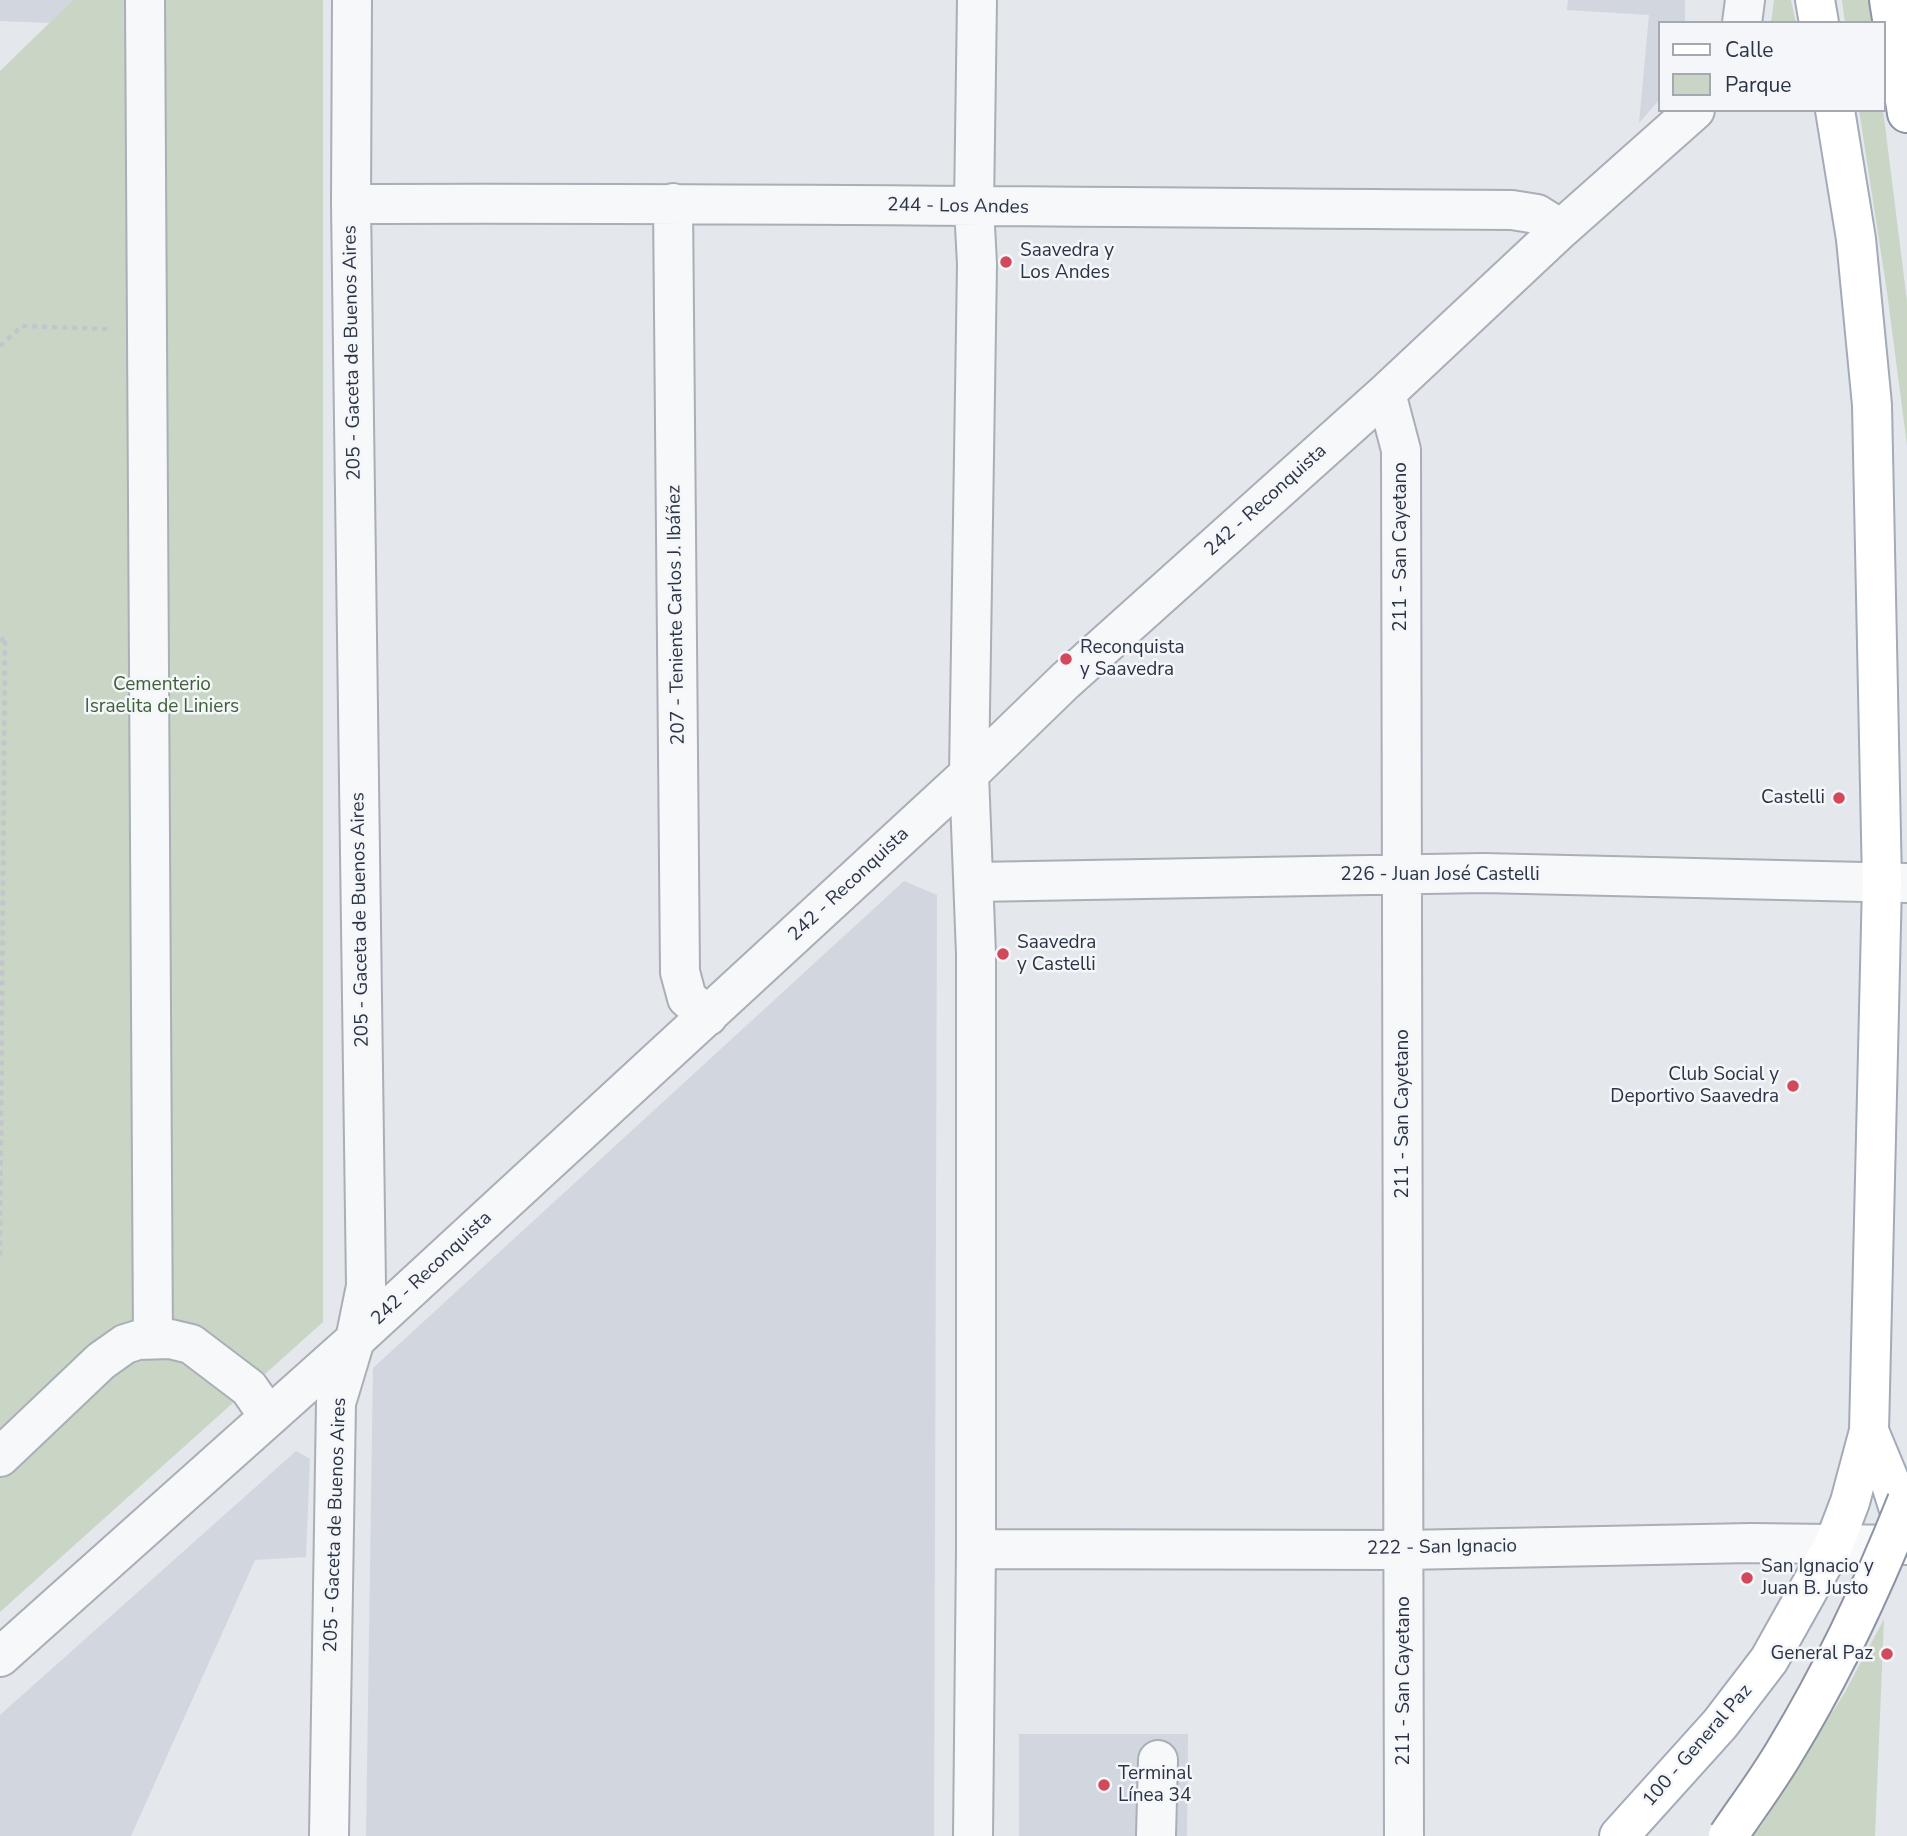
<!DOCTYPE html>
<html>
<head>
<meta charset="utf-8">
<style>
  body { margin:0 }
  #map { position:relative; width:1907px; height:1836px; overflow:hidden; background:#e4e7ec; font-family:"Nunito Sans",sans-serif }
  canvas { display:block }
  .legend { position:absolute; left:1658px; top:21px; width:228px; height:91px; box-sizing:border-box; background:#f4f6f9; border:2px solid #a4a8b1; margin:0; padding:9px 12px; list-style:none; font-size:21px; color:#2b3445 }
  .legend li { display:flex; align-items:center; gap:14px; height:35px }
  .legend b { width:35px; border:2px solid #a4a8b1 }
</style>
</head>
<body>
<div id="map">
<canvas width="1907" height="1836"></canvas>
<ul class="legend">
<li><b style="height:9px;background:#fff"></b>Calle</li>
<li><b style="height:19px;background:#c9d6c5"></b>Parque</li>
</ul>
</div>
<script>
const ctx = document.querySelector('canvas').getContext('2d');
ctx.lineJoin = 'round';
function paint(path, color) {
  ctx.fillStyle = color;
  ctx.fill(path, 'evenodd');
}
function strokePath(path, color, width, dash) {
  ctx.strokeStyle = color;
  ctx.lineWidth = width;
  ctx.lineCap = dash ? 'butt' : 'round';
  ctx.setLineDash(dash || []);
  ctx.stroke(path);
}
function drawText(font, color, halo, rows, align = 'center') {
  ctx.font = font + ' "Nunito Sans",sans-serif';
  ctx.lineWidth = 5;
  ctx.setLineDash([]);
  ctx.textBaseline = 'middle';
  ctx.strokeStyle = halo;
  ctx.fillStyle = color;
  for (const [text, x, y, turn = 0] of rows) {
    ctx.save();
    ctx.translate(x, y);
    ctx.rotate((+turn || 0) * Math.PI / 180);
    ctx.textAlign = isNaN(turn) ? turn : align;
    if (halo) ctx.strokeText(text, 0, 0);
    ctx.fillText(text, 0, 0);
    ctx.restore();
  }
}
paint(new Path2D(`
  M0 0H73L50 23 0 21Z
  M1568 0H1685V23H1660V99L1639 123 1649 15 1567 10Z
  M904 881 937 895 934 1836H366L373 1368Z
  M296 1451 310 1459 306 1557 255 1560 131 1836H0V1715Z
  M1019 1734H1188L1187 1836H1019Z`), '#d2d6de');
paint(new Path2D(`
  M73 0H323V1322L0 1612V71Z
  M1774 0H1791L1796 23H1771Z
  M1842 0H1870L1873 23H1845Z
  M1859 110H1883L1907 301V445L1887 292Z
  M1884 1619 1875 1836H1753L1762 1825 1845 1692Z`), '#c9d6c5');
const minor = new Path2D(`
  M145 0 153 1339
  M1742 23 1745 0
  M673 203 680 972 687 998 708 1016
  M351 204C738 202 1125 208 1512 210L1537 214 1561 229
  M1386 393 1401 450 1404 1836
  M974 882 1483 873 1907 883
  M0 1457 101 1361 125 1344 138 1340 170 1339 191 1344 249 1388 269 1417
  M976 1549 1404 1550 1751 1543 1907 1545
  M0 1657 355 1340 969 774 1065 681 1386 393 1561 229 1695 110
  M329 1836 336 1403 355 1340 366 1286 351 204 352 0
  M973 1836 976 1549V954L969 774 977 264 974 207 977 0
  M1156 1836 1158 1760`);
const major = new Path2D(`
  M1815 0 1819 23
  M1869 1431 1891 1484 1907 1535
  M1619 1836 1720 1724 1769 1660 1834 1544 1850 1502 1869 1431 1882 883 1872 405 1856 239 1835 110`);
const highway = new Path2D(`
  M1889 0 1907 113`);
strokePath(minor, '#a9aeb7', 42);
strokePath(major, '#a3abb8', 42);
strokePath(highway, '#8b94a3', 42);
strokePath(new Path2D(`
  M0 346 22 326 109 329
  M0 641 5 637 0 1257`), '#c2c5cb', 4.5, [5, 5]);
strokePath(minor, '#f7f8fa', 38);
strokePath(major, '#fff', 38);
strokePath(highway, '#fff', 38);
const highwayBridge = new Path2D(`
  M1728 1836C1747 1808 1768 1780 1785 1751 1833 1672 1873 1587 1907 1501`);
strokePath(highwayBridge, '#8b94a3', 42, []);
strokePath(highwayBridge, '#fff', 38);
for (const [x, y, r, color] of [
  [1006,262,7,"#d1495b"],
  [1066,659,7,"#d1495b"],
  [1839,798,7,"#d1495b"],
  [1003,954,7,"#d1495b"],
  [1793,1086,7,"#d1495b"],
  [1747,1578,7,"#d1495b"],
  [1887,1654,7,"#d1495b"],
  [1104,1785,7,"#d1495b"]
]) {
  const dot = new Path2D();
  dot.arc(x, y, r, 0, 2 * Math.PI);
  ctx.fillStyle = color;
  ctx.fill(dot);
  strokePath(dot, '#f4f6f9', 2.5);
}
drawText('19px', '#2b3445', '#f4f6f9', [
  ["244 - Los Andes",958,207,1],
  ["205 - Gaceta de Buenos Aires",353,353,-91],
  ["242 - Reconquista",1266,501,-42],
  ["211 - San Cayetano",1401,547,-90],
  ["207 - Teniente Carlos J. Ibáñez",677,615,-91],
  ["226 - Juan José Castelli",1440,875],
  ["242 - Reconquista",849,885,-43],
  ["205 - Gaceta de Buenos Aires",361,920,-91],
  ["211 - San Cayetano",1403,1114,-90],
  ["242 - Reconquista",432,1269,-43],
  ["205 - Gaceta de Buenos Aires",336,1525,-88],
  ["222 - San Ignacio",1442,1548,-1],
  ["211 - San Cayetano",1404,1681,-90],
  ["100 - General Paz",1698,1746,-49]
]);
drawText('19px', '#2b3445', '#f4f6f9', [
  ["Saavedra y",1020,251],
  ["Los Andes",1020,273],
  ["Reconquista",1080,648],
  ["y Saavedra",1080,670],
  ["Castelli",1825,798,"right"],
  ["Saavedra",1017,943],
  ["y Castelli",1017,965],
  ["Club Social y",1779,1075,"right"],
  ["Deportivo Saavedra",1779,1097,"right"],
  ["San Ignacio y",1761,1567],
  ["Juan B. Justo",1761,1589],
  ["General Paz",1873,1654,"right"],
  ["Terminal",1118,1774],
  ["Línea 34",1118,1796]
], 'left');
drawText('19px', '#3f6138', '#f4f6f9', [
  ["Cementerio",162,685],
  ["Israelita de Liniers",162,707]
]);
</script>
</body>
</html>
